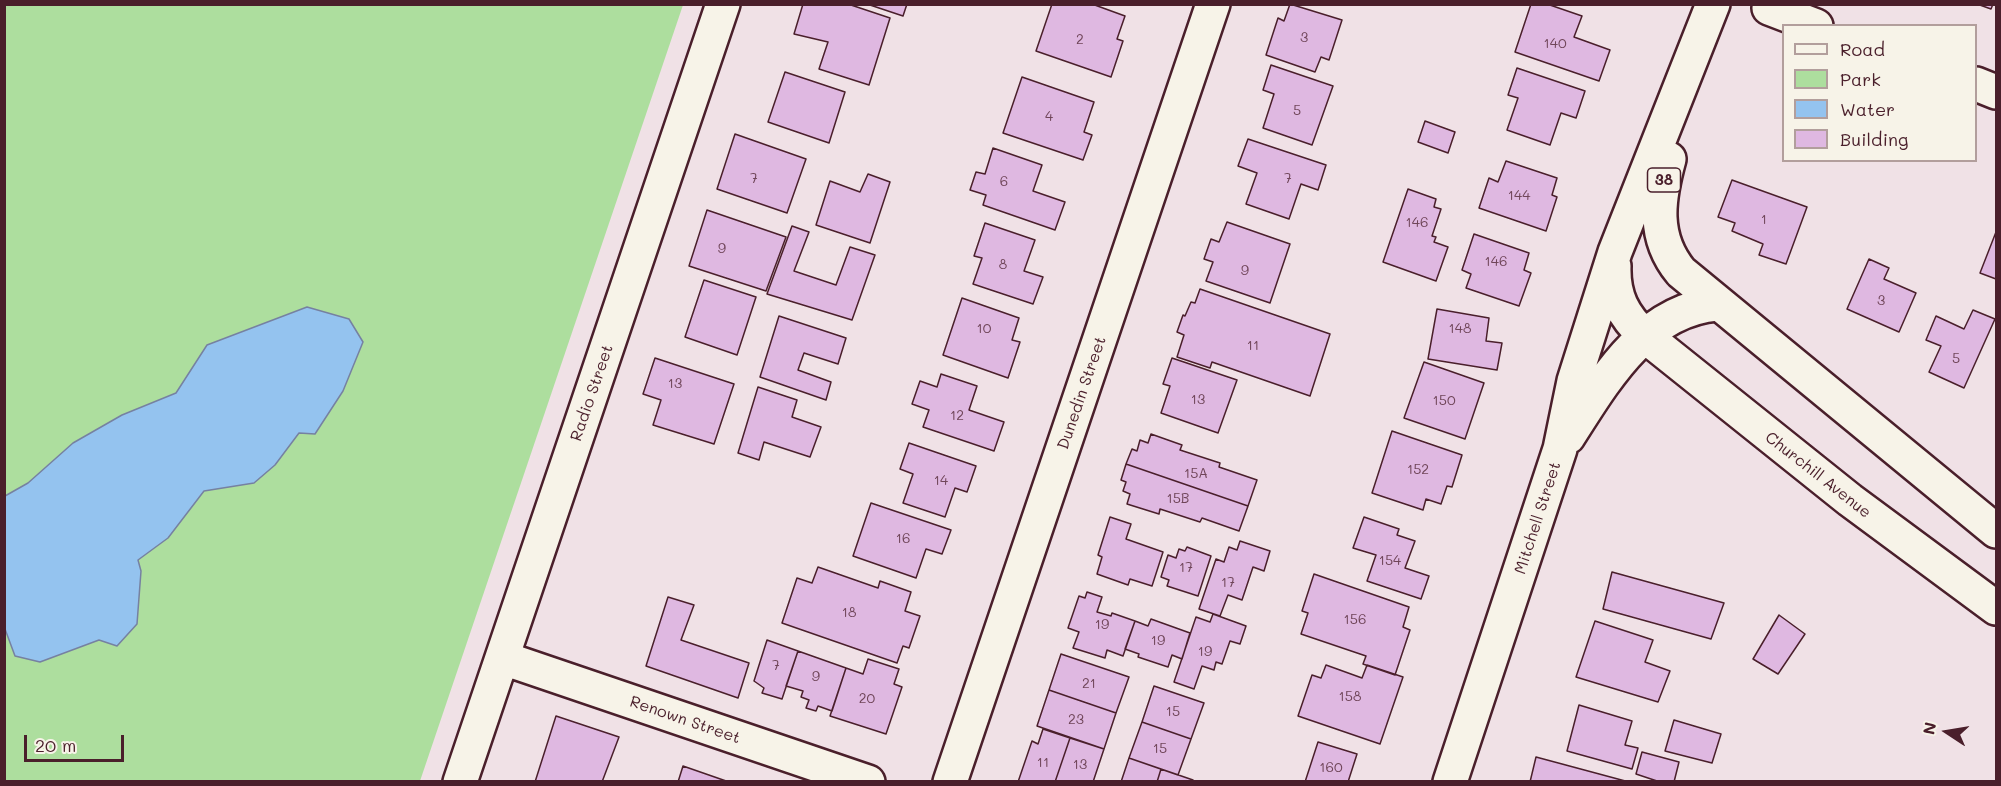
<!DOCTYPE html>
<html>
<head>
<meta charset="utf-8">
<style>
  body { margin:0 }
  #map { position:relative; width:2001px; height:786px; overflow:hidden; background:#f0e1e6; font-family:Mali,sans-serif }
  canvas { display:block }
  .frame { position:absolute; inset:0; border:6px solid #4a1f2b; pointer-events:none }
  .legend { position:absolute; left:1782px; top:24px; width:195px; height:138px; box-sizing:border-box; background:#f7f3e8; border:2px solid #b29e9c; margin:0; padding:8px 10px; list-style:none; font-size:18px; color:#4a1f2b }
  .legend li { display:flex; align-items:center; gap:12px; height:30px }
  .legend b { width:30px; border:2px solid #b29e9c }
  .north { position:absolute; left:1917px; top:702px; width:60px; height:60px; -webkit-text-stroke:4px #f7f3e8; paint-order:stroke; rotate:282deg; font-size:16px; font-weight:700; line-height:24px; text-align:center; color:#4a1f2b }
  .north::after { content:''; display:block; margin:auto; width:21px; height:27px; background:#4a1f2b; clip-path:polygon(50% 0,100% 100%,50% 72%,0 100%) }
  .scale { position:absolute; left:24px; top:735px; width:100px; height:27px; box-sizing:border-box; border:3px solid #4a1f2b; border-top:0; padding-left:8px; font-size:18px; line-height:21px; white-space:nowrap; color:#4a1f2b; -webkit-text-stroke:4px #f7f3e8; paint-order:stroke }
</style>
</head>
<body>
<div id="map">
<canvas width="2001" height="786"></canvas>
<div class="frame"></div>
<ul class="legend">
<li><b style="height:8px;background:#f7f3e8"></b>Road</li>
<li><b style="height:16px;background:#adde9e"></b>Park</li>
<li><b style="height:16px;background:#94c3ef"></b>Water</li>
<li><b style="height:16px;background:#dfb8e1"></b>Building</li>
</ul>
<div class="north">N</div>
<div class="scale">20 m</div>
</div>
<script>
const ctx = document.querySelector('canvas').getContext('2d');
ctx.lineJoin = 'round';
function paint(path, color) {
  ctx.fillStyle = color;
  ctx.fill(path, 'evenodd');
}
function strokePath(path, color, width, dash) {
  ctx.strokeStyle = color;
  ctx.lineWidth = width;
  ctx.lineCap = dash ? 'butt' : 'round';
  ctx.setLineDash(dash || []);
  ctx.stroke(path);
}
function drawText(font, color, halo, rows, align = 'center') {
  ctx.font = font + ' Mali,sans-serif';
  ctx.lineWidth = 4.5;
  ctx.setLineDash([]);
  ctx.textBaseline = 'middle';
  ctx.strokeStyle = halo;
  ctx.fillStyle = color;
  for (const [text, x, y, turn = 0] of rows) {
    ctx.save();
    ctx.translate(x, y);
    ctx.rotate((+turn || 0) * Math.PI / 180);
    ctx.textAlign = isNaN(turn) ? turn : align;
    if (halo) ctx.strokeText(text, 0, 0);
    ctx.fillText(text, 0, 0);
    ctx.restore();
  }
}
paint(new Path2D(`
  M5 5H683L420 781 5 782Z`), '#adde9e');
const water = new Path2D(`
  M307 307 349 319 363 342 343 391 315 434 299 433 275 465 254 483 204 491 168 538 138 560 141 571 137 624 117 646 99 640 40 662 15 656 5 629V496L28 483 73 443 122 415 176 393 207 345Z`);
paint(water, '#94c3ef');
strokePath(water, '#7681a1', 1.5);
const building = new Path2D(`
  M803 4H848L890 18 869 85 819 69 828 42 794 34Z
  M867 4H907L903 16Z
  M1052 4H1092L1125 16 1117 39 1123 41 1111 77 1036 51Z
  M1290 4 1342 20 1329 60 1321 57 1315 72 1266 55 1278 18 1284 21Z
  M1531 4H1547L1582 16 1574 37 1610 50 1599 81 1515 52Z
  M1977 4H1993L1991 9Z
  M1271 65 1333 86 1312 145 1263 128 1274 94 1263 90Z
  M1517 68 1585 91 1576 118 1561 113 1550 145 1507 130 1518 98 1508 95Z
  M785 72 845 92 829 143 768 122Z
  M1022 77 1094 102 1084 132 1092 135 1083 160 1003 133Z
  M1425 121 1455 132 1448 153 1418 142Z
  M735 134 806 159 787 213 717 189Z
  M1248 139 1326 165 1318 190 1301 184 1289 219 1246 204 1257 173 1238 166Z
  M993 148 1042 165 1033 191 1065 202 1055 230 983 205 986 195 970 190 976 172 985 174Z
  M1506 161 1557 178 1552 195 1557 197 1546 231 1479 208 1489 178 1498 182Z
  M868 174 890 182 870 243 816 225 830 181 860 192Z
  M1732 180 1807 207 1786 264 1759 255 1763 244 1732 231 1735 223 1718 217Z
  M1408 189 1436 199 1434 207 1441 209 1432 236 1436 237 1434 242 1448 247 1436 281 1383 262Z
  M707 210 786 237 766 291 689 266Z
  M1227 222 1290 244 1270 303 1206 281 1213 262 1204 259 1211 239 1219 242Z
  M985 223 1035 240 1024 271 1043 277 1033 304 973 284 982 258 974 256Z
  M792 226 809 232 794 271 836 285 850 247 875 255 852 320 767 294Z
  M1996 232V279L1980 273Z
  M1474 234 1529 253 1524 270 1531 273 1519 306 1466 288 1471 274 1462 270Z
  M1869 259 1889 268 1884 279 1916 293 1899 332 1847 309Z
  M704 280 756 297 737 355 685 337Z
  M1200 289 1330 334 1310 396 1212 362 1210 368 1177 357 1184 335 1177 332 1183 315 1185 316 1191 302 1195 303Z
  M962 298 1019 318 1012 340 1020 342 1008 378 943 355Z
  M1437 309 1489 318 1486 341 1502 343 1497 370 1428 359Z
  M1973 310 1995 319 1964 388 1929 372 1941 346 1926 340 1936 316 1964 329Z
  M779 316 846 338 838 364 804 353 798 370 831 382 826 400 760 377Z
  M655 358 734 384 714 444 653 425 661 400 643 394Z
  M1172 358 1237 380 1218 433 1161 413 1170 386 1163 384Z
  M1424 362 1484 383 1465 439 1404 418Z
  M941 374 977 386 969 410 1004 422 994 451 923 427 929 410 912 404 920 381 937 387Z
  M758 387 797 400 792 417 821 427 810 457 764 442 759 460 738 453Z
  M1392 431 1462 455 1452 487 1447 486 1441 504 1426 499 1423 510 1372 493Z
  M1151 434 1182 445 1180 450 1220 463 1219 467 1257 480 1248 506 1126 464 1132 449 1137 451 1140 440 1148 443Z
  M909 443 976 466 967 492 955 488 945 517 903 503 913 474 900 469Z
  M1126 464 1248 506 1239 531 1202 518 1200 522 1160 509 1159 514 1127 504 1130 494 1123 491 1126 482 1121 480Z
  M871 503 951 530 942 554 926 549 916 578 853 556Z
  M1110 517 1131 524 1126 539 1163 552 1152 586 1130 579 1128 585 1097 574 1102 557 1098 555Z
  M1364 517 1399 529 1397 535 1415 541 1405 568 1429 576 1421 599 1367 581 1376 555 1353 548Z
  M1240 541 1270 551 1264 571 1253 567 1242 600 1228 595 1220 616 1199 609 1216 559 1224 562 1229 547 1237 550Z
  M1187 547 1211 556 1198 596 1167 586 1169 580 1161 577 1168 555 1176 558 1179 549 1185 551Z
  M818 567 878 588 880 581 911 592 905 611 920 616 909 648 903 646 897 663 782 623 797 578 812 583Z
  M1612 572 1724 603 1711 639 1603 609Z
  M1314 574 1409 607 1403 627 1410 630 1395 675 1363 664 1366 656 1301 634 1308 613 1302 611Z
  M1087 592 1102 597 1097 612 1111 616 1112 613 1135 621 1123 656 1107 650 1105 658 1073 648 1079 632 1068 628 1079 596 1085 598Z
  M668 597 694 605 681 640 749 663 738 698 646 666Z
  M1213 614 1246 626 1240 644 1230 641 1222 664 1216 662 1214 670 1202 666 1194 689 1174 682 1196 617 1210 622Z
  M1779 615 1805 634 1778 674 1753 659Z
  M1151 619 1190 633 1182 659 1172 655 1168 667 1138 657 1139 654 1125 649 1135 621 1148 626Z
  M1595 621 1653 640 1645 662 1670 671 1658 702 1576 677Z
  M767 640 798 651 782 699 762 693 764 688 754 681Z
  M798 651 846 668 832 711 818 706 816 711 806 708 809 700 801 697 803 691 786 686Z
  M1061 654 1129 677 1116 713 1049 690Z
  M868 659 899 669 894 684 902 687 886 734 830 716 846 668 863 674Z
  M1326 665 1362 678 1367 665 1403 677 1380 744 1298 716 1312 675 1321 678Z
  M1154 686 1204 703 1191 739 1142 722Z
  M1049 690 1116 713 1104 749 1037 726Z
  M1579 705 1632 721 1625 745 1638 748 1632 769 1567 751Z
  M556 716 619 737 602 782H535Z
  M1674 720 1721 734 1712 763 1665 751Z
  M1142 722 1191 739 1178 775 1129 758Z
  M1043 729 1070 738 1055 782H1018L1032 741 1038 744Z
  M1070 738 1104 749 1093 782H1055Z
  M1318 742 1357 754 1348 782H1305Z
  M1642 752 1679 762 1674 782H1660L1636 774Z
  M1536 757 1629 782H1530Z
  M1129 758 1161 769 1157 782H1121Z
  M683 766 729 782H678Z
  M1161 769 1193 780V782H1157Z`);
paint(building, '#dfb8e1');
strokePath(building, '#4a1f2b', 1.5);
const minor = new Path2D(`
  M1769 8 1816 26
  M1976 84 1996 92
  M503 658 868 782
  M460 782 723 4
  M950 782 1213 4`);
const primary = new Path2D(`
  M1669 159C1658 199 1652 237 1681 272L1996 531
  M1614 266C1613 296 1623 316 1645 336L1850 500 1996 608
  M1568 437C1604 381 1644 310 1717 304
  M1450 782 1560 449 1574 381 1615 252 1713 4`);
strokePath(minor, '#4a1f2b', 38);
strokePath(primary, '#4a1f2b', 38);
strokePath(minor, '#f7f3e8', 33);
strokePath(primary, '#f7f3e8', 33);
drawText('14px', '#6f4558', null, [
  ["3",1304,38],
  ["2",1080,40],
  ["140",1555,44],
  ["5",1297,111],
  ["4",1049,117],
  ["7",754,179],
  ["7",1288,179],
  ["6",1004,182],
  ["144",1519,196],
  ["1",1764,220],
  ["146",1417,223],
  ["9",722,249],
  ["146",1496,262],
  ["8",1003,265],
  ["9",1245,271],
  ["3",1881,301],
  ["10",984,329],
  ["148",1460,329],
  ["11",1253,346],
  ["5",1956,359],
  ["13",675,384],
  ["13",1198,400],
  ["150",1444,401],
  ["12",957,416],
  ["152",1418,470],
  ["15A",1196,474],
  ["14",941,481],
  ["15B",1178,499],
  ["16",903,539],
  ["154",1390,561],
  ["17",1186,568],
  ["17",1228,583],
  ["18",849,613],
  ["156",1355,620],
  ["19",1102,625],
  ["19",1158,641],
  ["19",1205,652],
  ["7",776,666],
  ["9",816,677],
  ["21",1089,684],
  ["158",1350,697],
  ["20",867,699],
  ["15",1173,712],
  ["23",1076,720],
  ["15",1160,749],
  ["11",1043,763],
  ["13",1080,765],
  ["160",1331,768]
]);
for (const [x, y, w] of [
  [1664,180,33]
]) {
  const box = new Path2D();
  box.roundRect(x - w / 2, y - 12, w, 24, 4.5);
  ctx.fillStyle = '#f7f3e8';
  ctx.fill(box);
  strokePath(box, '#4a1f2b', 1.5);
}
drawText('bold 15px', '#4a1f2b', null, [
  ["38",1664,180]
]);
drawText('16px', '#4a1f2b', '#f7f3e8', [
  ["Radio Street",592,393,-71],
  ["Dunedin Street",1082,393,-71],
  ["Churchill Avenue",1818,475,38],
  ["Mitchell Street",1538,518,-72],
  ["Renown Street",685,720,19]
]);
</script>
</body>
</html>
